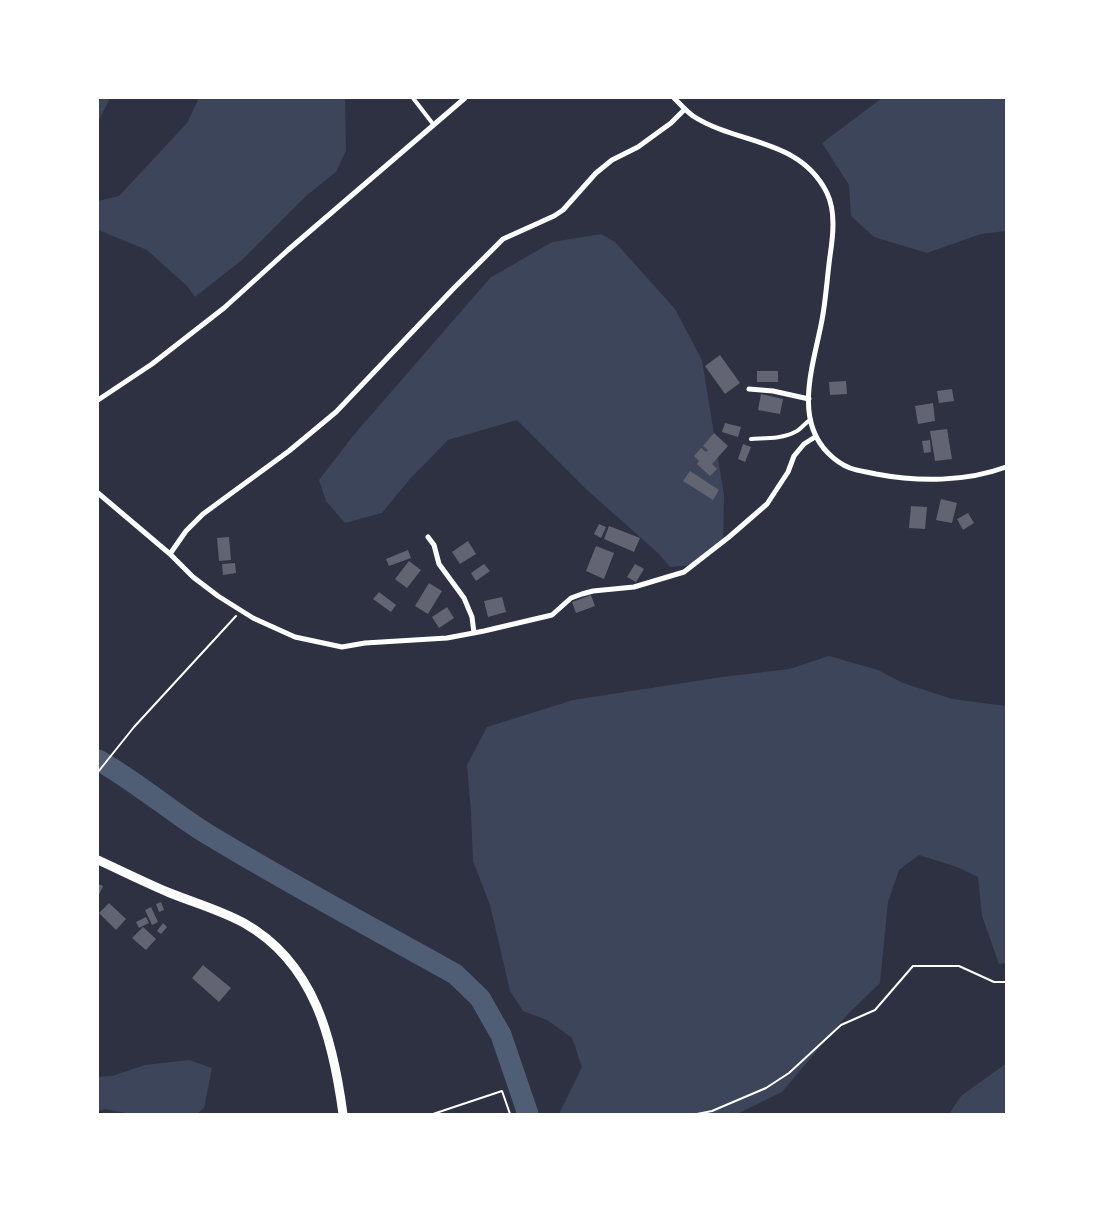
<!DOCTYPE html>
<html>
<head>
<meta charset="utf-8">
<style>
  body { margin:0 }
  #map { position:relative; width:1104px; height:1212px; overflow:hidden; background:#2d3142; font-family:"Source Sans 3",sans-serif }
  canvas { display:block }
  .frame { position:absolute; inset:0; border:99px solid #fff; pointer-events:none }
</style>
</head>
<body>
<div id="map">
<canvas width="1104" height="1212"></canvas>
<div class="frame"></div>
</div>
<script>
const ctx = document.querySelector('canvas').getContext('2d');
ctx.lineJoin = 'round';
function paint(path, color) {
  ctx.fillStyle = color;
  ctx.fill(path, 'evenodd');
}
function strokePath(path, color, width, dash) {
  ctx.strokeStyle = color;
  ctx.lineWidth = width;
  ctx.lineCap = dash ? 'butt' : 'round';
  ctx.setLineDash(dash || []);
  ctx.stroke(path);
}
paint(new Path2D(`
  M98 98H110L98 122Z
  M199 98H345L346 151 336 172 306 196 242 260 195 297 187 286 147 250 98 230V201L119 196 187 123Z
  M882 98H1006V231L981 234 927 253 874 237 851 216 849 185 822 143Z
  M601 234 615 242 675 309 702 360 724 495 723 541 691 565 670 567 658 553 587 490 517 420 448 440 409 480 382 513 345 523 326 501 319 480 352 437 490 278 552 242Z
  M829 656 878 670 903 683 952 699 1006 706V963L999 964 982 916 978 877 957 867 919 855 899 870 888 902 880 983 847 1015 782 1092 737 1114H559L582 1067 572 1038 547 1020 523 1011 510 991 490 905 473 861 471 813 467 765 487 727 573 700 722 677 789 669Z
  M189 1060 212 1068 204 1108 197 1114H131L105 1109 98 1111V1077L112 1076 145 1065Z
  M1004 1065H1006V1114H946H949L961 1096Z`), '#3c4559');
strokePath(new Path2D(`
  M98 760C135 781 168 809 204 832 286 882 371 927 455 974L480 998 501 1035 528 1114`), '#4f5d75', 21);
paint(new Path2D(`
  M720 355 740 383 725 394 705 366Z
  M757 371H778V382H757Z
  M846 381 847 394 830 395 829 382Z
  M952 389 954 401 939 403 937 391Z
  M761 394 783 399 780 414 758 410Z
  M933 403 935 421 918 424 915 406Z
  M725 423 741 427 738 437 722 432Z
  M947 429 952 459 935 461 930 431Z
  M714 433 728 446 712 464 717 469 710 476 697 464 699 461 694 456 701 448 706 452 708 450 703 446Z
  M930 440 931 452 924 453 922 441Z
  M743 444 751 447 745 462 738 459Z
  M690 471 719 490 713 500 683 481Z
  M941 499 957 503 952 523 936 520Z
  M911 506 927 507 925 529 909 528Z
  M968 513 974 523 963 530 957 519Z
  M599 524 606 527 601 538 594 534Z
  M609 526 640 538 634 552 604 539Z
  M229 537 231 560 219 561 217 538Z
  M468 541 476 554 460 564 452 552Z
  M596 546 614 553 604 579 586 571Z
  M408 550 411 558 389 566 386 559Z
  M409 561 421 570 407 588 395 579Z
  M235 563 236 573 223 575 222 564Z
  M484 564 490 571 476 581 471 573Z
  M635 564 644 569 636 582 627 577Z
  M429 583 442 591 428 614 415 606Z
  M379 592 396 605 391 612 373 599Z
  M591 595 595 606 576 613 572 602Z
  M502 597 506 612 488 617 484 601Z
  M447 607 454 618 439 628 432 617Z
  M98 884 103 886 98 897Z
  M161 902 164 910 159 912 156 904Z
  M109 903 126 919 116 930 99 913Z
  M151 907 158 922 152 925 145 910Z
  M146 917 149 923 139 928 136 922Z
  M163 923 167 927 161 934 157 931Z
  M143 927 156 939 146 950 132 938Z
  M203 965 231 988 219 1002 192 978Z`), '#626471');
strokePath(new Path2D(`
  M98 772 134 727 236 616
  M433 1114 502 1091 510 1114
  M697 1114 712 1111 766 1088 789 1073 841 1025 875 1010 913 966H959L994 982H1006`), '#fff', 2);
strokePath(new Path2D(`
  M413 98 433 124
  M751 439C765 438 782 439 795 432 800 430 804 424 810 420`), '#fff', 4);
strokePath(new Path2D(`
  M674 98C680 104 686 111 693 116 738 145 800 138 827 193 836 212 833 236 830 256 827 278 826 299 822 320 814 363 793 418 828 453 834 459 842 465 850 468 858 471 867 472 876 474 918 482 966 482 1006 467
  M749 389 773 391 809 399
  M98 400 152 364 224 308 288 250 465 98
  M98 493 170 554 193 577 218 596 253 618 295 637 342 647 365 643 447 638 484 631 552 615 571 598 582 594 593 591 634 587 684 572 729 537 767 504 788 472 794 456 804 444 815 437
  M428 537 434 545 439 564 464 598 472 617 474 633
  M170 554 186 531 203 514 289 451 336 412 454 288 503 239 554 216 563 210 596 173 612 160 638 147 671 123 685 109`), '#fff', 5);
strokePath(new Path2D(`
  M98 860C122 871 146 883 170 893 195 903 220 910 244 923 315 963 333 1040 343 1114`), '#fff', 9);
</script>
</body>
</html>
